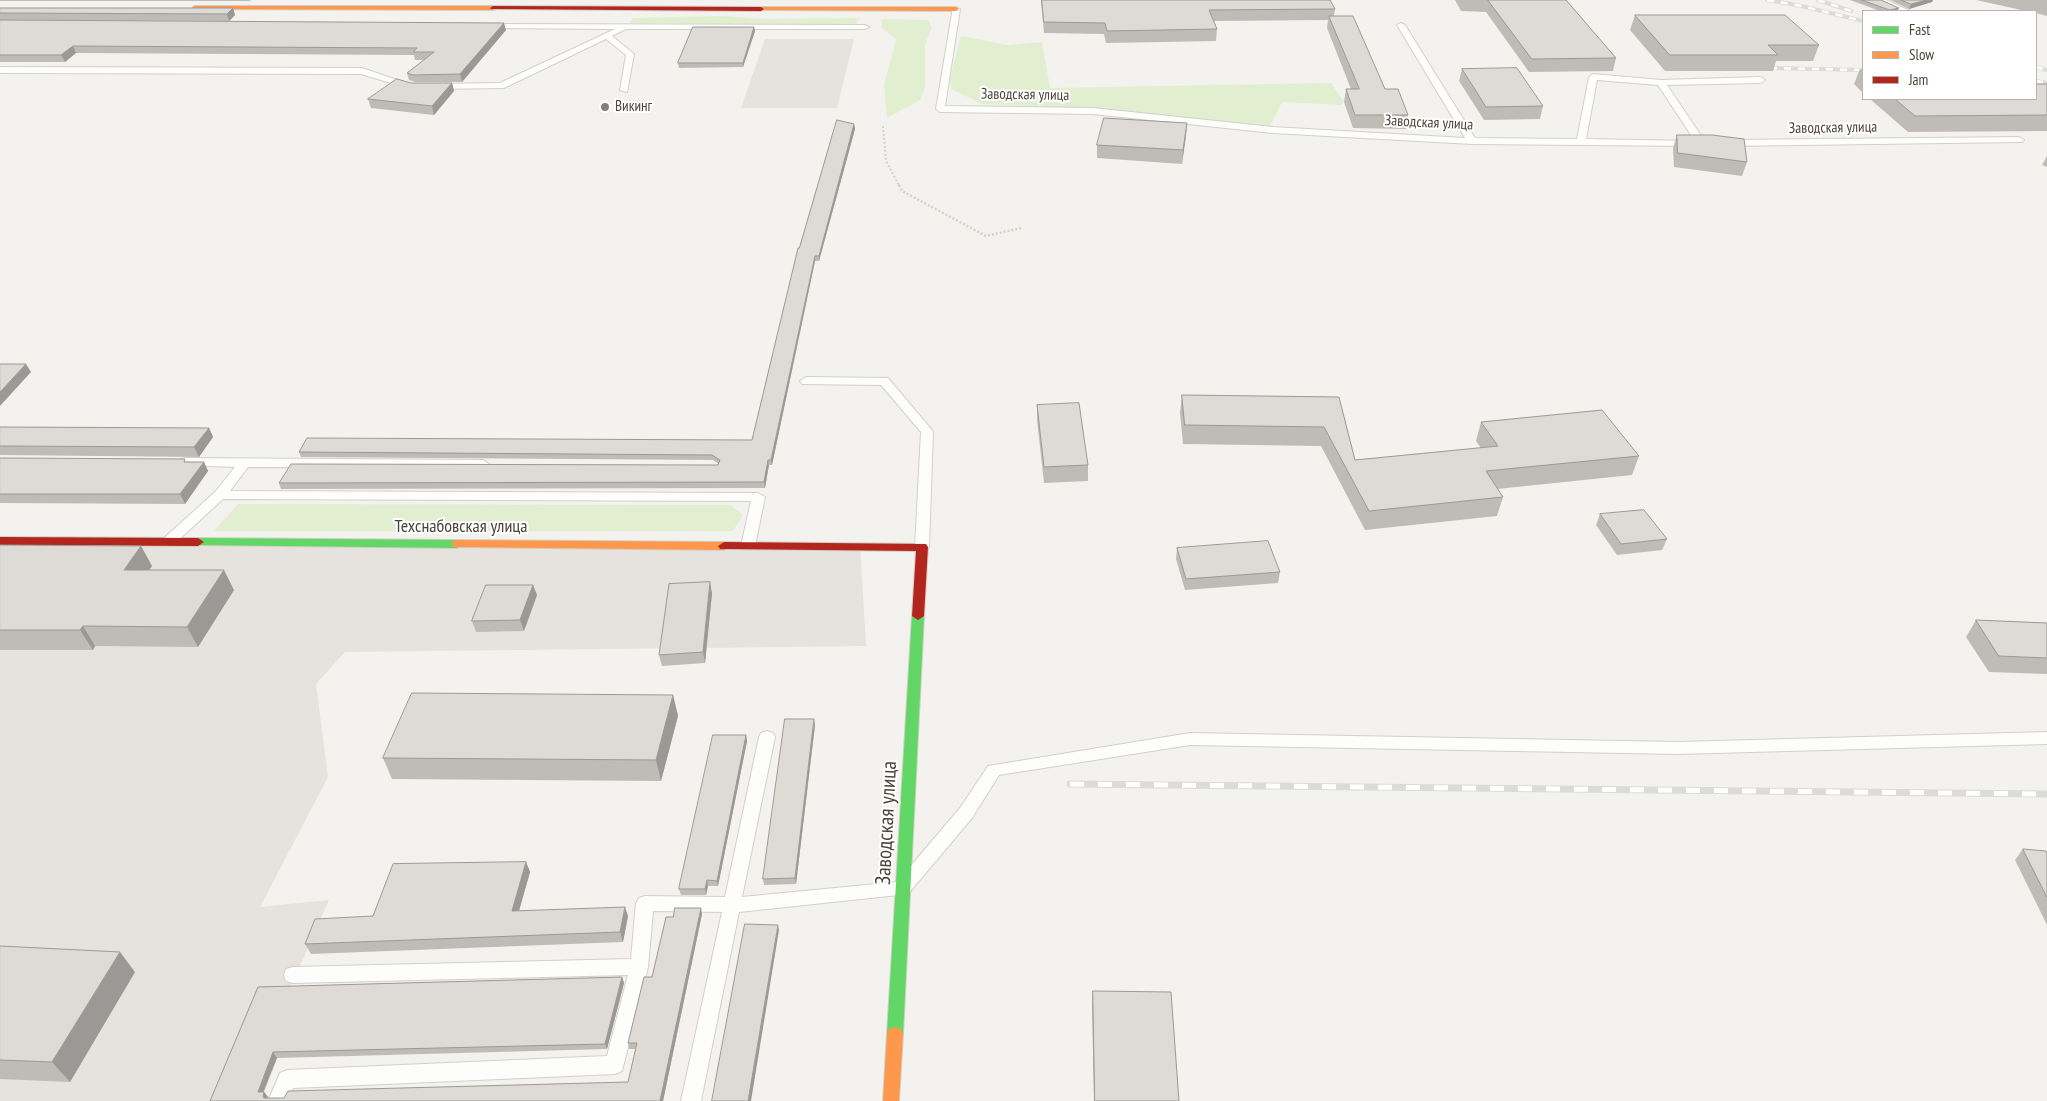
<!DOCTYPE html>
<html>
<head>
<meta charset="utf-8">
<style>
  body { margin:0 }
  #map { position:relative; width:2047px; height:1101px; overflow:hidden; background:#f4f2ee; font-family:"PT Sans Narrow",sans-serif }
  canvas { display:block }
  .legend { position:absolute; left:1862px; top:10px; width:175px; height:90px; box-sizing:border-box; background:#fff; border:1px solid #b7b4b0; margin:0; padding:6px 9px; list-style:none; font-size:15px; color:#4b4439 }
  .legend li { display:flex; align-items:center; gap:10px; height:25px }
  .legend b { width:25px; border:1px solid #b7b4b0 }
</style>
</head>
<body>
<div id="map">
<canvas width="2047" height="1101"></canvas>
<ul class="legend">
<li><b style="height:6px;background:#63d668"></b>Fast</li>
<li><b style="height:6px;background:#ff974d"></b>Slow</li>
<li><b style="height:6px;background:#b3261e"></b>Jam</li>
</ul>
</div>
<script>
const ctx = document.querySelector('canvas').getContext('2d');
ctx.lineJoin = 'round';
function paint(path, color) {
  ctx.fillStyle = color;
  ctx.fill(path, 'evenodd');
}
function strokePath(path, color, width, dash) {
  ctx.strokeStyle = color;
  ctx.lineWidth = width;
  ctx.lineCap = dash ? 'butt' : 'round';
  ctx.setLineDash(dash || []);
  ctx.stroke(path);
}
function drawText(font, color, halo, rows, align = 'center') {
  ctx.font = font + ' "PT Sans Narrow",sans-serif';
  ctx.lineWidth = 4;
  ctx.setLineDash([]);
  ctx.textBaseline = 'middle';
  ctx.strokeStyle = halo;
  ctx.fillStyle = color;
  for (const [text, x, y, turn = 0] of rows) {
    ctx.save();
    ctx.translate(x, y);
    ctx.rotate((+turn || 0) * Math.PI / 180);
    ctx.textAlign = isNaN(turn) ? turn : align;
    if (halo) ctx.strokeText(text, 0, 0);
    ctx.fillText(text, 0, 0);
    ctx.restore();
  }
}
paint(new Path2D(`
  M765 39H854L837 108H741Z
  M860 543 866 646 345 652 316 684 328 777 260 907 329 900 240 1101H0V545Z`), '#e6e2de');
paint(new Path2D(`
  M724 16 765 19 860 18 855 25 630 23 633 18Z
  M882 19 928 20 932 27 925 45V87L920 100 887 118 884 85 896 39 882 28Z
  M961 36 1007 45 1042 42 1050 88 1331 83 1344 102 1341 105 1282 102 1270 126 1091 108 982 104 951 89 950 79Z
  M238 504 730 505 743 515 733 531H214Z`), '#e1eecf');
const lane = new Path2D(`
  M1875 0H1886L1910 11H1900Z
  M953 7 960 9 945 106 1093 108 1273 127 1465 138 1397 25 1401 23 1405 25 1475 138 1577 139 1589 77 1593 74 1661 80 1761 77 1765 80 1761 83 1667 85 1706 143 1701 146 1696 143 1692 146 1472 144 1273 133 1093 114 940 112 936 109ZM1597 80 1658 85 1695 141 1586 139Z
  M483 24 865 25 869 27 865 29H626L612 36 634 54 627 92 620 90 626 55 606 39 504 88 432 89V85L435 84 500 83 615 29 486 28H483Z
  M0 67 362 68 415 86 411 89 361 74 0 73Z
  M2019 137 2024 140 2022 142 1726 146 1721 143 1726 140Z
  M806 377 888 378 931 429 933 432 929 547 927 550H917L915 547 921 432 881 385 802 384 800 381Z
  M186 458 483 460 489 464 483 468 248 467 230 491 758 493 765 497 755 546 753 549H743L741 546 751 501 223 499 173 545H163L161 542 163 539 215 492 235 467 181 465 180 462 181 459Z
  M767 731 773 733 775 737 742 897 897 882 960 808 988 766 1190 733 1678 742 2047 732V744L1678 754 1190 745 999 775 972 818 908 894 739 912 701 1101H681L722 912 653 911 648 967 622 1071 615 1074 293 1088 288 1101H268L280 1073 287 1070 607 1056 628 975 293 983 286 981 284 975 286 969 293 967 631 959 636 903 639 898 645 896 725 897 759 737 761 733Z`);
const fast = new Path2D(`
  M198 538 457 540 463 544 457 548 194 545 192 542 194 539Z
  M918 612 924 616 903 1034 901 1039 895 1041 889 1039 887 1034 912 616Z`);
const slow = new Path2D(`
  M195 6H493L496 8 493 10 193 9V7Z
  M761 7H956L959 9 956 11 759 10 758 9Z
  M457 540 724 542 730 546 724 550 453 547 451 544 453 541Z
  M895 1027 901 1029 903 1034 899 1101H883L887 1034 889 1029Z`);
const jam = new Path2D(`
  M493 6 761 7 764 9 761 11 491 9 490 8Z
  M0 537 198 538 204 542 198 546 0 545Z
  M724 542 926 544 928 547 924 616 918 620 912 616 916 551 720 549 718 546Z`);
strokePath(lane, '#d2d0cb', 2);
strokePath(fast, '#d3cfc5', 2);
strokePath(slow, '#d3cfc5', 2);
strokePath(jam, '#d3cfc5', 2);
strokePath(new Path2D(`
  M883 126 886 161 900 187`), '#d3d2cc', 2, [2, 2]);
strokePath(new Path2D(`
  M899 185 902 191 986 236 1021 228`), '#d3d2cc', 2.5, [2, 2]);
paint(lane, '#fdfdfc');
paint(fast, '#63d668');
paint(slow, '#ff974d');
paint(jam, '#b3261e');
const railFar1 = new Path2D(`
  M1767 0 1797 5 1863 21
  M1818 0 1851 11
  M2036 67 2047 70
  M1770 68 1863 70
  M2036 81 2047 83`);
const rail = new Path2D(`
  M1070 784 2047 794`);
strokePath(railFar1, '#dbdbda', 4);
strokePath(rail, '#dbdbda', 7);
strokePath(railFar1, '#fff', 2.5, [7]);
strokePath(rail, '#fff', 5, [14]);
paint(new Path2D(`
  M0 0H251L250 1H0Z
  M1041 0H1330L1335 9 1334 16 1385 89 1408 115 1406 129 1353 128 1344 102 1346 89H1351L1327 28 1328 20 1214 21 1217 29 1216 41 1106 43 1104 34 1044 33Z
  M1455 0H1566L1616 58 1613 71 1529 72 1486 12 1461 11Z
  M1850 0H1881L1899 8 1897 11H1880Z
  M1890 0H1933L1932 2 1909 9Z
  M1976 0H2047V16L2036 13V11H2026Z
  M0 8H233L235 15 229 21 0 20Z
  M1635 15 1819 45 1813 61H1776L1773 71H1665L1630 30Z
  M0 20 506 30 462 82H415L409 80 407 73 424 60H415L414 55 76 53 65 62H0Z
  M754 27 755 31 743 67 679 68 678 63Z
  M1462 69 1543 106 1540 119 1484 120 1459 81Z
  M1860 69H1863V93L1854 84Z
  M411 83H452L454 91 434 115 371 108 368 99Z
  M2047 84V131L1908 132 1870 99H2036Z
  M1187 123 1182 164 1097 158V145Z
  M854 124 855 129 819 261H815L772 465H769L765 488 281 489 279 483 718 465 719 464 713 460 301 457 299 452 752 440 799 248Z
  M1677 135 1747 162 1742 176 1674 167 1673 148Z
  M2047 156V167L2042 165Z
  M1182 395 1339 397 1355 460 1481 448 1476 441 1481 422 1639 456 1632 475 1497 489 1503 497 1497 516 1365 530 1321 446 1183 444 1180 413Z
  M1037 405 1088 465V481L1044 483 1037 420Z
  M0 427 209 428 213 437 199 457 0 455Z
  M0 458 204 462 208 471 185 504 0 503Z
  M1600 514 1667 539 1662 550 1617 555 1596 525Z
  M0 545 141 546 152 566 149 570 234 590 198 647 95 646 93 650H0Z
  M1177 548 1280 572 1278 583 1185 590 1176 559Z
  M533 585 537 595 524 631 476 632 472 621Z
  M712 593 705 663 662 666 659 655Z
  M1976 620 2047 623V674L1989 672 1966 637Z
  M673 695 678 716 661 781 392 779 383 758Z
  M815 725 796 884 764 885 763 879Z
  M746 735 747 741 718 886H708L706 895H681L679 889Z
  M2023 849 2047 854V925L2015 860Z
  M526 862 530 872 519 911 628 916 623 942 311 954 305 944 373 916Z
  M702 914 663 1101H210L258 987 622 977 624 983 607 1049 277 1058 264 1092 268 1097 267 1098H284L628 1082 636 1049H629L628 1043 673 917Z
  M0 946 135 972 70 1082 0 1079Z
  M1093 991 1179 1101H1094L1092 1006Z`), '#bfbcb8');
paint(new Path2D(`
  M1927 0H1933L1932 2 1909 9 1911 4Z
  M233 8 235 15 229 21 227 14Z
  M1899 8 1897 11H1890V10Z
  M504 23 506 30 462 82 460 74Z
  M754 27 755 31 743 67V63Z
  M73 46 76 53 65 62 61 55Z
  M452 83 454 91 434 115 432 106Z
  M1187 123 1186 136 1182 164 1183 150Z
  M854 124 855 129 819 261V256Z
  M815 256V261L772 465 771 460Z
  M26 364 31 372 0 406V392Z
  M209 428 213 437 199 457 194 447Z
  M768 460 769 465 765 488 764 482Z
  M204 462 208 471 185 504 180 494Z
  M141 546 152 566 135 590 124 570Z
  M224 570 234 590 198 647 187 627Z
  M710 582 712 593 705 663 703 652Z
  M533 585 537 595 524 631 520 620Z
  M83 626 95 646 93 650 80 630Z
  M673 695 678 716 661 781 656 760Z
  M814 719 815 725 796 884 795 878Z
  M746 735 747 741 718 886 717 881Z
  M526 862 530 872 516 921 512 911Z
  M707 880 708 886 706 895 705 889Z
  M625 907 628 916 623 942 620 932Z
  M701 908 702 914 663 1101H660Z
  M778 925 779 930 751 1101H748Z
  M120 952 135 972 70 1082 52 1062Z
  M622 977 624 983 607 1049 605 1044Z
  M273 1052 277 1058 261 1097 258 1092Z
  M264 1092 268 1097 266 1101 263 1096Z`), '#9b9996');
const building = new Path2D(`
  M1042 0H1330L1335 9 1209 10 1217 29 1107 31 1105 23 1044 22Z
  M1488 0H1566L1616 58 1532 59Z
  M1862 0H1881L1899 8 1890 10Z
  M1901 0H1927L1911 4Z
  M0 8H233L227 14 0 13Z
  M1635 15H1785L1819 45H1768L1778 55H1670Z
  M1329 16H1353L1385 89H1398L1408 115H1355L1346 89H1359Z
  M0 20 504 23 460 74 413 75 407 73 434 52H413L417 48 73 46 61 55H0Z
  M693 27H754L743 63H678Z
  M1517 68 1543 106 1486 107 1462 69Z
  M397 79 411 83H452L432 106 368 99Z
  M2036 84H2047V115L1915 116 1895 99H2036Z
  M1104 118 1187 123 1183 150 1097 145Z
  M837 120 854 124 819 256H815L771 460H768L764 482 279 483 291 464 718 465 720 460 712 455 299 452 307 438 752 440 798 248H799Z
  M1677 135H1712L1744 139 1747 162 1678 153Z
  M0 364H26L0 392Z
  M1182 395 1339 397 1355 460 1498 446 1481 422 1602 410 1639 456 1486 471 1503 497 1369 511 1324 427 1185 425Z
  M1079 403 1088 465 1044 467 1037 405Z
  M0 427 209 428 194 447 0 446Z
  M0 458 185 459 184 462H204L180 494H0Z
  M1644 510 1667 539 1621 544 1600 514Z
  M1268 541 1280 572 1186 579 1177 548Z
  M0 545 141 546 124 570H224L187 627 83 626 80 630H0Z
  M710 582 703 652 659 655 669 584Z
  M486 585H533L520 620 472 621Z
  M1976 620 2047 623V658L1999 656Z
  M412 693 673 695 656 760 383 758Z
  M785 719H814L795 878 763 879Z
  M713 735H746L717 881 707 880 705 889H679Z
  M2023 849 2046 851 2047 854V897Z
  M526 862 512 911 625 907 620 932 305 944 315 919 373 916 393 864Z
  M675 908H701L660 1101H210L258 987 622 977 605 1044 273 1052 258 1092H264L263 1096 264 1098H284L288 1091 628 1082 637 1043H628L644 977H652L666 917H673Z
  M745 924 778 925 748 1101H712Z
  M0 946 120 952 52 1062 0 1060Z
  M1093 991 1171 992 1179 1101H1095Z`);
paint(building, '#dedbd6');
strokePath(building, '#9b9996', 1);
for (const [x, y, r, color] of [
  [605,107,5,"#868178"]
]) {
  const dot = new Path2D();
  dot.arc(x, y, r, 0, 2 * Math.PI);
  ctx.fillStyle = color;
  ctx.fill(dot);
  strokePath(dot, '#fff', 2);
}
drawText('15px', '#4b4439', '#fff', [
  ["Заводская улица",1025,95,1],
  ["Заводская улица",1429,123,3],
  ["Заводская улица",1833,128,-1]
]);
drawText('15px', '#4b4439', '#fff', [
  ["Викинг",615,107]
], 'left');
drawText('18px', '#4b4439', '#fff', [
  ["Техснабовская улица",461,527]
]);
drawText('21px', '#4b4439', '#fff', [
  ["Заводская улица",887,823,-87]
]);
</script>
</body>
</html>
